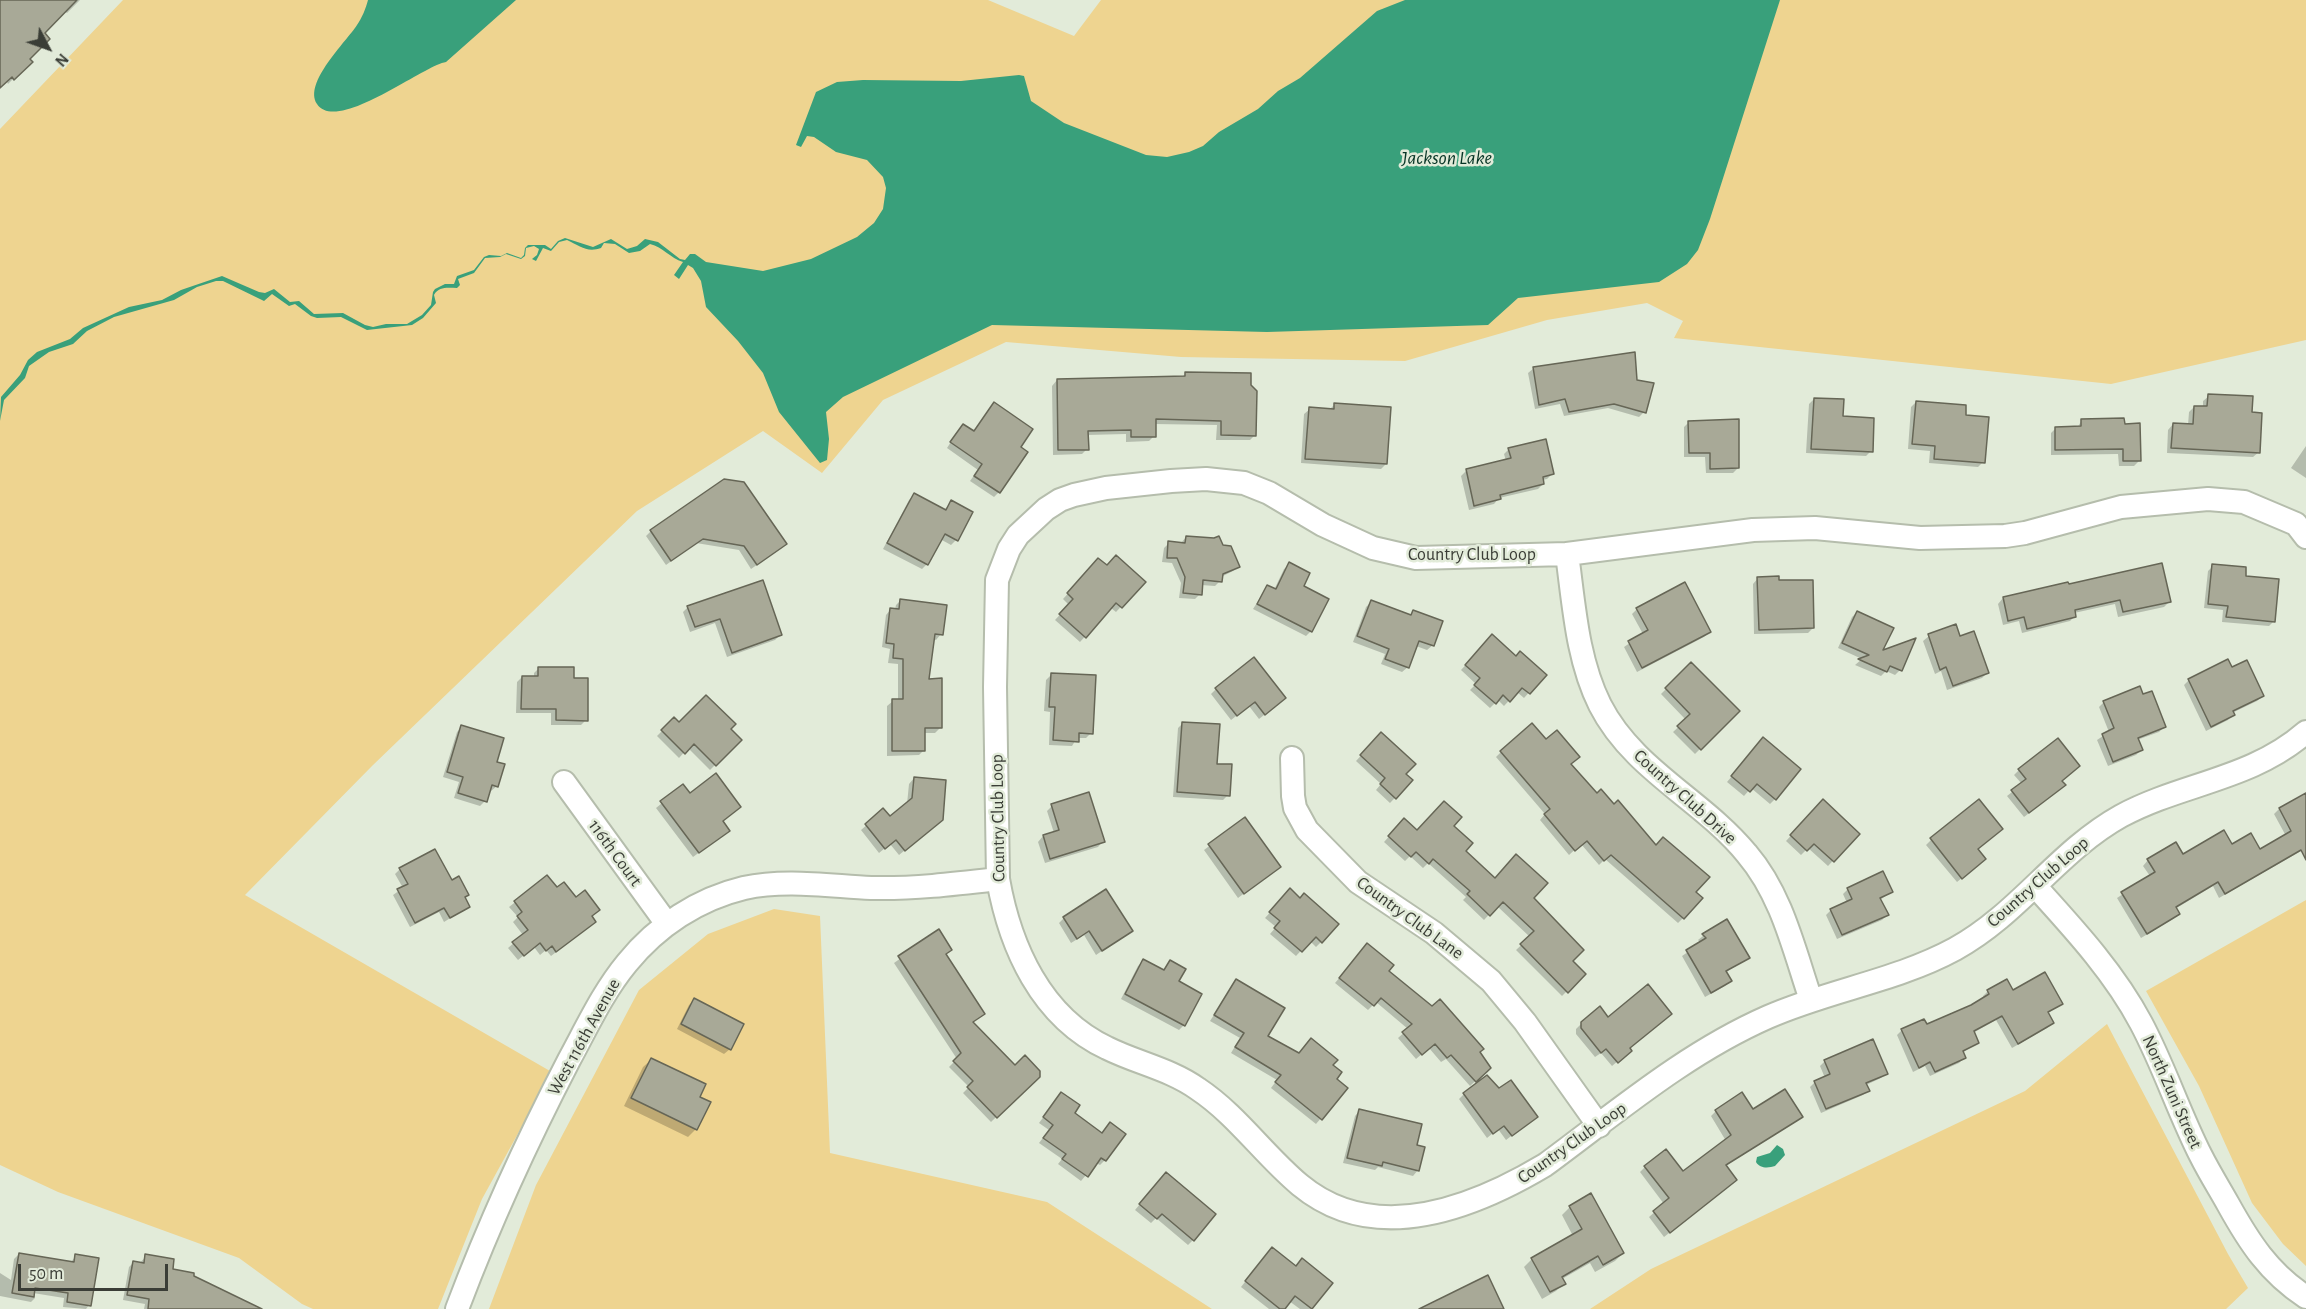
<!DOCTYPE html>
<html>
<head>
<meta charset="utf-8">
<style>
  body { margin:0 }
  #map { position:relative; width:2306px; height:1309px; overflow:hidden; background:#e2ebd9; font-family:"Alegreya Sans",sans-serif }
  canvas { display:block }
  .north { position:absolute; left:18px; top:18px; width:60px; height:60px; -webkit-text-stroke:4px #e2ebd9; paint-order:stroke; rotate:131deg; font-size:16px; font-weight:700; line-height:24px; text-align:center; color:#3a3d36 }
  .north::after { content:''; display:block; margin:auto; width:21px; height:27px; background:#3a3d36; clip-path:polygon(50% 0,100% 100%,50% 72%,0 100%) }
  .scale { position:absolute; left:18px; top:1264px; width:150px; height:27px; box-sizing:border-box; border:3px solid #3a3d36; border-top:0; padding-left:8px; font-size:18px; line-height:21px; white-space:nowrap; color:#3a3d36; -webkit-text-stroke:4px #e2ebd9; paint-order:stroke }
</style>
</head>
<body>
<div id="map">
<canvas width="2306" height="1309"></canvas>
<div class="north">N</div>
<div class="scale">50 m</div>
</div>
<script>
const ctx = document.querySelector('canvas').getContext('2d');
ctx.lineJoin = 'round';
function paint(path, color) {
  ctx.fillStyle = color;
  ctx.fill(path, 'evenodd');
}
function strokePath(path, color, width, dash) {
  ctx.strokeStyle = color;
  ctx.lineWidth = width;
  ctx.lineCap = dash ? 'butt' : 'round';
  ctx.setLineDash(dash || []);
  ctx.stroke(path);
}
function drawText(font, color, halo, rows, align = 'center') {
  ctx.font = font + ' "Alegreya Sans",sans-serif';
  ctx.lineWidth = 5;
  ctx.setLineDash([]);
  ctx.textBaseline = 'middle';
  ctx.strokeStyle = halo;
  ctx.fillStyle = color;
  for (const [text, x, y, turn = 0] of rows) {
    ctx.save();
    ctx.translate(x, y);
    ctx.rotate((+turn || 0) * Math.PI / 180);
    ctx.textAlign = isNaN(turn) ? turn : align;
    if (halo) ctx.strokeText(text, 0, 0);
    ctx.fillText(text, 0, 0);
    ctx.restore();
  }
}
paint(new Path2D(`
  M123 0H988L1074 36 1101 0H2306V340L2111 384 1674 338 1683 321 1647 303 1547 320 1405 361 1181 357 1006 342 883 400 822 473 763 431 637 511 373 765 245 895 550 1071 548 1079 482 1199 438 1309H313L302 1304 239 1258 58 1192 0 1165V129Z
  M2306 900V1266L2283 1244 2252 1203 2199 1086 2146 991Z
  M774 909 820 916 830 1153 1047 1202 1212 1309H489L536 1185 639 990 708 934Z
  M2107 1024 2228 1254 2248 1288 2226 1309H1590L1651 1269 2025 1091Z`), '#eed490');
paint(new Path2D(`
  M368 0H516L446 62C422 66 337 134 317 104 303 83 346 42 357 25 362 18 366 8 368 0Z
  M1405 0H1780L1710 219 1698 250 1687 264 1659 282 1518 298 1488 325 1267 332 992 325 843 397 826 412 829 439 827 460 820 463 779 412 763 373 738 341 706 307 701 281 693 268 688 265 679 279 674 275 683 262C670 258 663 247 650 244L640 251 629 253 615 244 604 243 601 248C587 253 580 246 567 240L559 242 551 251 543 248 536 261 532 259 537 255 539 249 534 246 526 248 525 256 521 259 506 254 500 257 485 258 474 273 458 279 460 285 457 288C448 288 439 286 434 295L436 303 423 318 412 325 367 330 341 317 317 318 311 316 295 304 289 306 272 294 264 301 223 281H216L197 287 174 300 114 317 87 331 73 344 49 352 29 366 25 378 4 400 0 421 1 397 20 375 28 360 37 352 70 339 83 328 129 307 162 300 181 290 222 276 259 292 265 293 274 289 290 302 299 301 314 314 343 313 365 325 373 327 386 324H407L422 315 431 305 433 292 435 289 445 284H454L457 276 474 270 484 257 489 255 501 256 507 253 521 258 524 255 525 248 528 245H545L551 249 558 241 565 238 593 247 611 239 627 249 637 246 645 239 658 242 680 259 685 260 690 254H695L706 262 763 271 811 259 857 237 874 223 883 209 886 188 883 177 867 160 836 152 814 137 807 136 801 147 796 145 816 92 837 82 863 80 961 81 1019 75 1024 76 1031 101 1064 123 1146 155 1167 157 1189 152 1203 146 1219 132 1258 109 1278 91 1300 78 1377 11Z
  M1777 1145 1783 1149 1785 1155 1775 1166C1769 1168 1760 1169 1756 1162L1757 1157 1770 1153Z`), '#39a07b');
paint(new Path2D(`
  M6 0H80L67 13 64 11 43 33 28 60 30 62 8 84 6 80 0 86V6Z
  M1534 368 1636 381 1644 412 1639 417 1608 408 1564 416 1560 404 1535 409 1528 373Z
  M1185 374 1255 435 1250 440H1216L1217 425 1154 424V436L1149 441 1126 442V434L1087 435V449L1082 454 1053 455 1052 386 1057 380 1181 378Z
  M2209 396 2250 414 2259 452 2253 457 2167 453 2168 430 2173 424 2188 425 2189 412 2194 407 2203 408V401Z
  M1814 399 1841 418 1871 451 1866 456 1806 453 1809 404Z
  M1916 402 1964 417 1983 462 1978 467 1929 463 1930 451 1908 449 1911 407Z
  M994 404 999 492 994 497 970 481 978 470 947 448 958 431 973 432Z
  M1335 404 1386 464 1381 469 1301 463 1304 414 1310 409 1329 410Z
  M2082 420H2123L2139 461 2134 466H2119L2118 454 2051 455V433L2056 428H2077Z
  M1689 422 1738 468 1733 473H1706L1705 457H1684V427Z
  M2306 446V478L2291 468Z
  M1509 449 1553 473 1547 479 1542 480 1543 484 1538 489 1499 498 1494 504 1469 510 1461 476 1467 470 1506 461 1504 454Z
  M914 495 944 510 951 502 971 513 956 540 951 545 940 539 927 564 922 569 883 549 909 500Z
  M651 531 780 549 751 569 739 550 696 543 666 565 646 536Z
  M1186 537 1238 566 1233 571 1221 577 1220 581 1215 586 1201 585 1200 594 1195 599 1179 598 1181 583 1172 563 1162 562 1164 548 1169 543H1181Z
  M1290 564 1302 587 1311 631 1306 636 1253 609 1267 587 1274 590 1284 569Z
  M1094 565 1106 567 1144 582 1116 612 1111 608 1080 642 1055 620 1069 605 1063 599Z
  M2213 566 2244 577 2274 621 2269 626 2222 622 2223 610 2204 608 2208 571Z
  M1758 578 1778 582 1813 628 1808 633 1754 634 1753 584Z
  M2067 586 2169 602 2164 607 2118 617 2115 604 2074 613 2075 616 2070 621 2022 633 2019 621 2003 625 1998 604 2003 598Z
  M901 600 941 634 936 640 932 639 927 680 940 728 935 733H924V750L919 755 887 756V706L893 701H898V664L888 663 890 649 882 647 886 615 891 609 895 610 896 605Z
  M1371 602 1409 616 1414 611 1433 645 1427 650 1416 646 1408 667 1402 672 1381 664 1385 654 1353 642 1366 607Z
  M688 607 780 635 775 640 727 657 715 623 690 632 683 612Z
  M1637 609 1709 632 1704 637 1637 672 1624 647 1643 634 1632 614Z
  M1857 612 1880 653 1900 670 1895 675 1886 671 1881 676 1855 665 1862 659 1838 648 1852 617Z
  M1955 626 1959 638 1987 673 1982 678 1947 690 1941 671 1935 674 1923 641 1929 636Z
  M1487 642 1545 675 1524 698 1517 692 1504 706 1498 700 1490 708 1470 690 1476 684 1461 670Z
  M1691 664 1738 711 1695 754 1673 732 1686 720 1661 694Z
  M539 668 572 679 586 720 581 725H551V713H516L517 682 522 677H534V673Z
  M2232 669 2263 696 2257 701 2232 713 2228 720 2206 731 2184 685 2189 680Z
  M1051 675 1091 733 1086 738H1077L1072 746 1049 745 1050 712 1044 711 1046 680Z
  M1216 689 1279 703 1259 719 1249 706 1231 720 1211 694Z
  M2104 702 2164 727 2159 732 2137 740 2141 750 2136 755 2108 766 2097 740 2109 732 2099 707Z
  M674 719 679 724 729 729 740 740 710 770 688 748 679 758 657 736Z
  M1183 723 1215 765 1228 795 1223 800 1173 797 1178 728Z
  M462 727 495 763 497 786 491 791H488L485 801 480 806 454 798 459 782 443 777 457 732Z
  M1381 734 1404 774 1411 781 1390 803 1376 790 1381 784 1356 761Z
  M1758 745 1775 799 1770 804 1751 788 1744 796 1727 782Z
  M1501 752 1570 765 1596 796 1614 806 1694 893 1683 918 1678 923 1605 859 1599 865 1581 844 1569 855 1540 820 1545 814 1496 757Z
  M2019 770 2059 790 2024 817 2007 796 2022 784 2014 775Z
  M914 778 936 825 899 855 890 844 879 853 861 830 883 811 889 819 907 804 909 784Z
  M683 786 690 795 739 807 722 822 723 835 693 857 656 808Z
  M2306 795V860L2301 851 2219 898 2213 886 2175 909 2178 914 2173 919 2141 938 2117 898 2150 876 2143 866 2148 860 2231 846 2260 851 2286 836 2274 814 2279 809Z
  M1823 801 1858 834 1828 866 1808 848 1801 855 1786 841Z
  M1052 806 1103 841 1098 847 1045 863 1038 842 1043 836 1054 833 1047 811Z
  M1245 819 1279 867 1238 898 1204 850Z
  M1404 820 1417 832 1452 826 1464 851 1495 879 1532 898 1571 961 1584 974 1562 996 1516 950 1530 937 1497 906 1484 920 1463 900 1466 897 1428 863 1423 868 1410 856 1405 861 1384 842Z
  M1931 840 1976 849 1979 864 1957 882 1926 845Z
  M400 869 451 882 468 894 464 898 468 907 444 922 439 912 410 927 393 895 403 888 395 874Z
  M547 877 589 927 551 956 546 950 540 955 534 947 518 960 508 948 523 935 513 922 518 917 509 907Z
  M1848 889 1891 892 1880 900 1887 915 1882 920 1837 939 1826 915 1831 910 1847 903 1843 894Z
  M1285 896 1321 942 1316 947 1310 941 1296 956 1270 934 1276 927 1265 918Z
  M1064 918 1131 931 1096 955 1084 935 1071 943 1059 923Z
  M1727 921 1748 957 1725 973 1730 981 1725 986 1705 997 1682 956 1701 943 1698 940 1703 936Z
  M939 931 945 955 983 1014 972 1023 1015 1067 1038 1076 991 1122 963 1093 969 1087 949 1067 957 1059 894 963Z
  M1363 950 1478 1053 1489 1068 1470 1086 1446 1059 1441 1062 1429 1048 1416 1059 1398 1038 1408 1029 1376 1002 1368 1010 1335 983Z
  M1143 961 1163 971 1170 962 1177 982 1184 1025 1179 1030 1121 999 1138 966Z
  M1236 981 1266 1037 1298 1055 1331 1066 1334 1079 1346 1089 1316 1124 1271 1088 1277 1080 1231 1053 1240 1038 1210 1021Z
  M1988 991 2012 992 2061 1004 2047 1014 2052 1023 2047 1028 2012 1048 1996 1020 1973 1033 1977 1043 1962 1053 1964 1058 1959 1063 1930 1076 1925 1066 1913 1072 1897 1035 1902 1030 1926 1026 1971 1006 1984 999 1983 996Z
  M694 1000 730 1049 724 1054 677 1029 689 1005Z
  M1582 1023 1629 1048 1625 1055 1612 1066 1601 1053 1595 1057 1576 1034V1029Z
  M652 1059 698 1098 696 1129 688 1137 624 1106 643 1067Z
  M1825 1061 1886 1073 1881 1078 1866 1085 1868 1090 1863 1095 1821 1113 1810 1087 1815 1082 1825 1078 1820 1066Z
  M1498 1090 1536 1117 1506 1140 1498 1129 1487 1138 1459 1099 1464 1094Z
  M1057 1099 1101 1134 1110 1124 1124 1134 1105 1160 1100 1165 1096 1163 1081 1181 1058 1164 1062 1159 1039 1143 1049 1130 1039 1123Z
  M1360 1110 1415 1146 1418 1170 1413 1176 1378 1167 1375 1170 1343 1163 1355 1116Z
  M1716 1111H1752L1801 1117 1725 1166 1730 1185 1664 1237 1649 1217 1664 1204 1640 1172 1645 1167 1683 1173 1726 1141 1711 1116Z
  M1161 1179 1193 1240 1188 1245 1156 1218 1151 1223 1135 1210Z
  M1570 1207 1623 1253 1615 1261 1595 1272 1590 1263 1562 1279 1564 1283 1556 1291 1542 1299 1524 1267 1532 1259 1573 1236 1562 1215Z
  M19 1254 70 1263 76 1256 89 1305 86 1309 63 1307 64 1298 33 1293 35 1298 31 1302 0 1296V1273L11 1280 14 1259Z
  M1267 1254 1295 1267 1331 1283 1310 1309H1300L1289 1301 1283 1309H1269L1241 1287Z
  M146 1256 171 1270 192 1277 257 1309H144L145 1304 123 1300 129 1267 134 1262 140 1263Z`), '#0003');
const building = new Path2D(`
  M0 0H77L45 33 50 39 30 59 33 62 14 80 12 77 0 88Z
  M1635 352 1637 380 1654 383 1646 413 1614 404 1569 412 1565 399 1539 405 1533 367Z
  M1185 372 1251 373V385L1257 391 1256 436 1221 435V421L1156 419V437H1131V430L1088 431 1089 450H1058L1057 379 1185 376Z
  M2208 394 2253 396 2252 412 2262 413 2260 453 2171 448 2173 423 2193 424 2194 406H2207Z
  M1814 398 1844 399 1843 416 1874 418 1873 452 1811 449Z
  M1916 401 1966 405V415L1989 417 1985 463 1934 459 1935 446 1912 444Z
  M994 402 1033 429 1021 447 1028 452 1000 493 974 476 982 464 950 442 963 424 974 431Z
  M1334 403 1391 407 1387 464 1305 459 1309 407 1334 409Z
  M2124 418 2125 424 2140 423 2141 461H2123V449L2055 450V427L2081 426V419Z
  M1739 419V468L1710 469V453H1689L1688 421Z
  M1546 439 1554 474 1543 477 1544 484 1500 495 1501 499 1474 506 1466 469 1511 458 1508 448Z
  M724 479 744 482 787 544 757 565 744 546 703 539 671 561 650 530Z
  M914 493 946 510 951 500 973 512 958 541 945 534 928 565 887 543Z
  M1186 536 1214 538 1219 536 1223 545 1231 546 1240 567 1223 574 1222 582 1203 580 1202 595 1183 593 1185 577 1177 558H1167L1168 541 1185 543Z
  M1116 555 1146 582 1122 608 1116 603 1086 638 1059 614 1073 599 1067 593 1098 558 1107 565Z
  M1289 562 1310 573 1304 586 1329 599 1312 632 1257 604 1267 585 1276 589Z
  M2162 563 2171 602 2123 612 2120 600 2075 610 2076 617 2027 629 2024 617 2008 621 2003 597 2068 582 2069 584Z
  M2212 564 2246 567V576L2279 579 2275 622 2226 617 2228 606 2208 604Z
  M1779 576V580H1813L1814 628 1759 630 1757 577Z
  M763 580 782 635 732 653 720 619 695 627 687 606Z
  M1685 582 1711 632 1642 668 1628 641 1648 630 1636 608Z
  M900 599 947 605 943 635 935 634 929 679 942 678V728H925V751H892V699H903V659L893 658 894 644 886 643 890 608 899 609Z
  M1371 600 1411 615 1413 610 1443 621 1434 646 1419 641 1409 668 1385 659 1389 649 1357 636Z
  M1857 611 1894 628 1883 650 1916 638 1902 671 1890 666 1887 672 1858 659 1869 655 1842 643Z
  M1956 624 1960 636 1974 631 1989 673 1953 686 1946 667 1940 670 1928 634Z
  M1492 634 1516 656 1520 651 1547 675 1530 694 1522 688 1510 702 1503 695 1496 704 1474 685 1480 678 1465 665Z
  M1254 657 1286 698 1265 715 1255 702 1237 716 1215 688Z
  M2228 659 2232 667 2247 660 2264 696 2233 711 2235 715 2211 727 2188 679Z
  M1691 662 1740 711 1701 750 1677 726 1690 714 1665 688Z
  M538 667H574V678H588V721L556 720V709H521L522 676H538Z
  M1051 673 1096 675 1093 734 1079 733V742L1053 740 1055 707H1049Z
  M2140 686 2143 694 2152 691 2166 727 2138 738 2143 750 2113 762 2102 734 2114 728 2103 701Z
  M706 695 736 724 731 729 742 740 716 766 694 744 685 754 661 730 674 717 679 722Z
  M1182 722 1220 724 1217 764H1232L1230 796 1177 792Z
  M1532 723 1546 739 1557 730 1580 757 1571 764 1597 793 1601 789 1614 804 1618 800 1656 845 1663 837 1710 877 1696 892 1703 898 1684 919 1611 855 1604 861 1587 841 1575 851 1544 814 1550 809 1500 751Z
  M461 725 504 738 497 762 505 764 498 787 492 785 487 802 458 793 463 777 447 772Z
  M1381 732 1416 764 1406 774 1413 780 1396 799 1380 784 1385 778 1360 755Z
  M1763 737 1801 769 1776 800 1757 784 1750 792 1731 776Z
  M2058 738 2080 766 2062 781 2066 785 2029 813 2011 790 2026 779 2018 769Z
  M716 773 741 807 723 821 730 831 699 853 660 801 683 784 690 793Z
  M914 777 946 780 943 820 905 851 896 840 885 849 865 824 883 808 890 816 912 798Z
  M1089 792 1105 842 1050 859 1043 835 1059 830 1051 804Z
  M2306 793V860L2301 850 2225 894 2218 882 2176 907 2180 914 2147 934 2121 892 2155 872 2147 859 2176 842 2183 854 2224 830 2232 844 2251 833 2260 849 2291 831 2279 808Z
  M1823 799 1860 834 1834 862 1814 844 1807 851 1790 835Z
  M1979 799 2003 829 1978 849 1986 859 1962 879 1930 838Z
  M1444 801 1462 817 1454 826 1473 843 1466 851 1495 878 1516 854 1548 883 1534 898 1584 950 1573 961 1586 974 1568 993 1520 944 1534 931 1503 902 1490 916 1467 894 1470 891 1433 859 1429 864 1416 852 1411 857 1388 836 1404 818 1417 830Z
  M1245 817 1281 867 1244 894 1208 844Z
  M435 849 452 880 459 876 469 895 465 897 470 907 450 918 444 908 415 923 397 889 408 884 399 868Z
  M1883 871 1893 892 1880 898 1889 915 1842 935 1830 909 1852 899 1847 888Z
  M547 875 557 887 564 882 576 897 585 890 600 910 592 916 596 922 556 952 552 946 546 951 540 943 524 956 512 942 528 930 517 916 522 912 514 901Z
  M1290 888 1300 898 1304 893 1339 924 1322 943 1316 937 1302 952 1274 928 1280 921 1269 912Z
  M1106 889 1133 931 1102 951 1089 931 1077 939 1063 917Z
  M1727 919 1750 958 1726 971 1732 981 1711 993 1686 950 1706 938 1702 934Z
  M939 929 952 950 946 954 985 1014 973 1022 1015 1065 1025 1055 1040 1071V1077L997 1118 967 1087 973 1081 953 1061 961 1053 898 956Z
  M1367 943 1394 965 1389 971 1432 1006 1440 999 1484 1049 1480 1052 1491 1068 1476 1082 1451 1055 1447 1058 1435 1044 1422 1055 1402 1032 1412 1024 1381 998 1374 1006 1339 978Z
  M1143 959 1164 970 1170 960 1186 969 1179 981 1202 994 1185 1026 1125 994Z
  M2045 972 2063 1004 2048 1012 2054 1023 2018 1044 2002 1016 1974 1031 1979 1043 1963 1051 1966 1058 1935 1072 1930 1062 1919 1068 1901 1029 1924 1019 1927 1024 1971 1005 1989 994 1987 990 2007 979 2013 990Z
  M1236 979 1285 1008 1268 1036 1299 1053 1311 1038 1338 1060 1333 1065 1342 1072 1337 1079 1348 1088 1322 1120 1275 1082 1281 1075 1235 1047 1244 1033 1214 1015Z
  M1648 984 1672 1014 1630 1048 1632 1051 1618 1063 1606 1049 1601 1053 1581 1028V1022L1600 1006 1608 1017Z
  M694 998 744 1024 731 1050 681 1024Z
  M1873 1039 1888 1074 1866 1083 1870 1091 1826 1109 1814 1081 1830 1074 1824 1060Z
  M651 1058 706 1084 700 1097 711 1102 697 1130 631 1098Z
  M1487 1075 1499 1088 1511 1080 1538 1117 1512 1136 1504 1126 1493 1134 1463 1093Z
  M1785 1089 1803 1117 1726 1165 1737 1180 1670 1233 1653 1211 1669 1198 1644 1166 1666 1149 1683 1171 1731 1135 1715 1110 1742 1092 1753 1109Z
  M1061 1092 1080 1105 1075 1113 1102 1133 1110 1122 1126 1134 1106 1161 1101 1158 1088 1177 1062 1159 1066 1154 1043 1138 1053 1125 1043 1117Z
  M1359 1109 1422 1124 1417 1145 1425 1147 1419 1171 1383 1162 1382 1166 1347 1158Z
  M1166 1172 1216 1214 1194 1241 1162 1214 1157 1219 1139 1204Z
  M1591 1193 1624 1253 1603 1265 1598 1256 1562 1277 1566 1284 1550 1292 1531 1258 1582 1229 1569 1206Z
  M1272 1247 1296 1266 1302 1258 1333 1283 1312 1309 1295 1296 1285 1309H1280L1245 1281Z
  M19 1253 74 1262 75 1254 99 1258 91 1306 67 1302 68 1293 35 1288 34 1297 12 1293Z
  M145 1254 174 1259 173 1269 194 1273V1276L262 1309H148L149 1299 127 1295 133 1261 144 1263Z
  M1488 1275 1504 1309H1419Z`);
paint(building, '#a8a997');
strokePath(building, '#666656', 1.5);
const minor = new Path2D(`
  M2306 537 2296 524 2244 502 2208 499 2121 507 2025 533 2005 536 1920 538 1815 528 1753 530 1567 554 1416 558 1373 548 1323 525 1269 493 1244 483 1206 479 1171 481 1106 488 1074 495 1060 500 1046 509 1018 535 1009 549 997 580 995 687 998 879C1010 947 1041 1017 1107 1048 1137 1063 1170 1069 1198 1089 1237 1115 1264 1155 1300 1185 1375 1247 1473 1208 1545 1165 1617 1112 1686 1053 1768 1017 1829 990 1896 981 1955 949 2019 914 2058 851 2121 816 2182 783 2251 780 2306 732
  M1567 554C1574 605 1577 659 1600 705 1633 770 1703 800 1747 854 1782 895 1794 950 1811 1000
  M1292 758 1293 796 1295 808 1307 830 1358 882 1434 933 1491 981 1525 1022 1599 1126
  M564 782 667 924
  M2035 886C2073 928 2114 972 2141 1023 2164 1066 2179 1113 2201 1156 2209 1172 2219 1188 2228 1204 2249 1242 2269 1273 2306 1297
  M457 1309C489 1224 527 1141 569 1060 587 1027 603 992 627 963 657 926 698 899 744 888 785 879 829 886 871 888 913 889 955 884 998 879`);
strokePath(minor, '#b5bdac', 26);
strokePath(minor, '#fff', 22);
drawText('18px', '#3a3d36', '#e2ebd9', [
  ["Country Club Loop",1472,555],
  ["Country Club Drive",1685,797,42],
  ["Country Club Loop",998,818,-91],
  ["116th Court",615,853,54],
  ["Country Club Loop",2038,882,-41],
  ["Country Club Lane",1410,918,36],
  ["West 116th Avenue",584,1037,-61],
  ["North Zuni Street",2172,1092,66],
  ["Country Club Loop",1572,1143,-35]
]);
drawText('italic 20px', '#073526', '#e2ebd9', [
  ["Jackson Lake",1447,158]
]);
</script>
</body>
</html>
